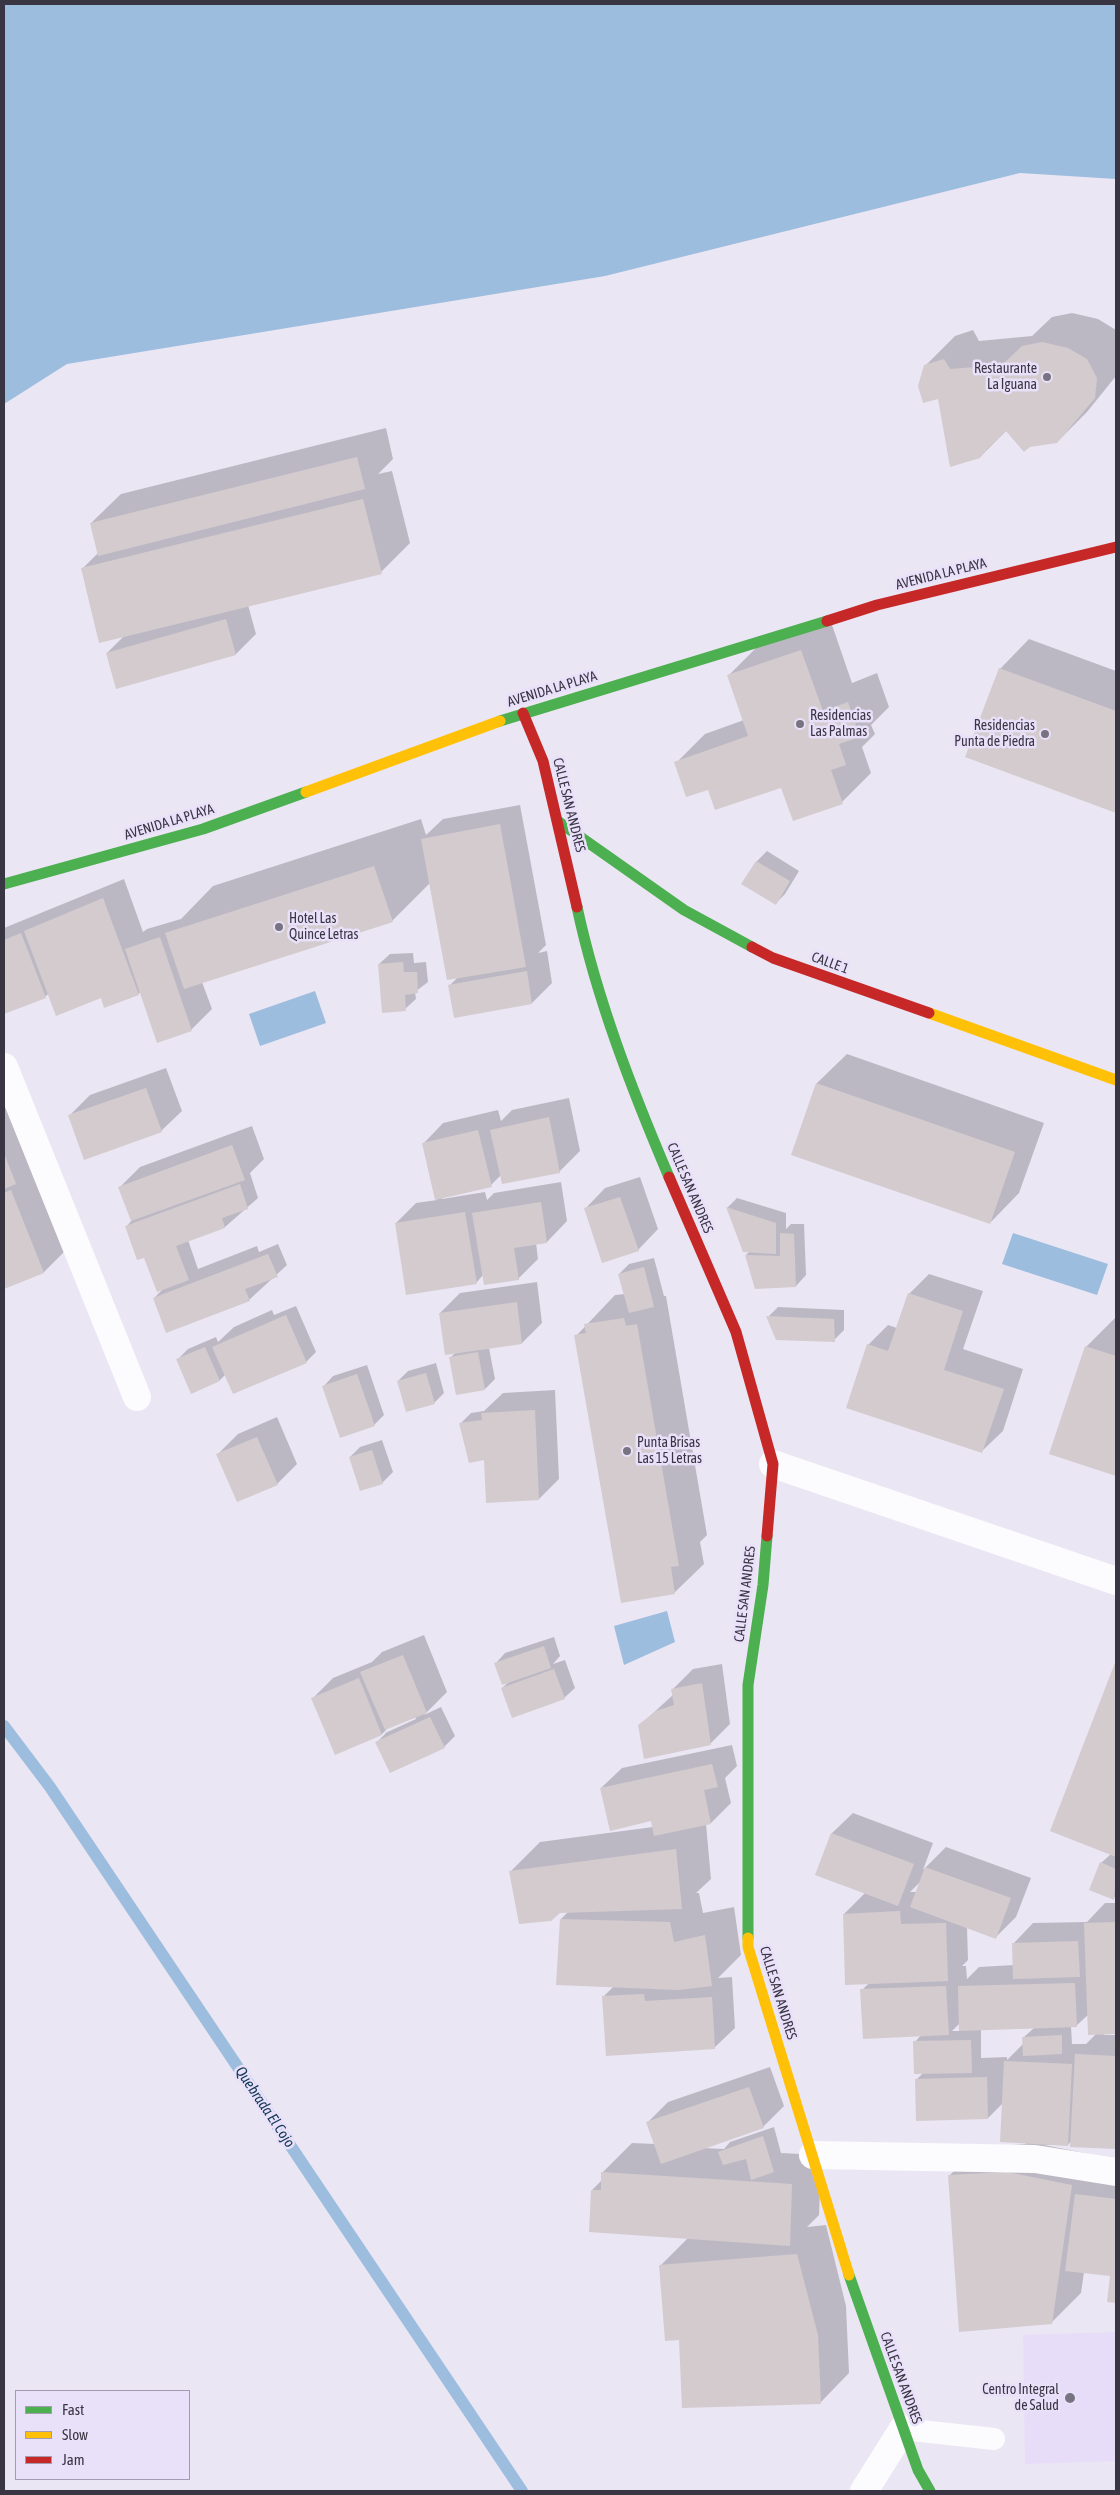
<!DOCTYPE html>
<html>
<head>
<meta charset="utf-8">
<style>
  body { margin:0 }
  #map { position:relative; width:1120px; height:2495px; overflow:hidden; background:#ebe6f4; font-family:"Asap Condensed",sans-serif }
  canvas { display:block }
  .frame { position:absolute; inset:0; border:5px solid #3a3542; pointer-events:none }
  .legend { position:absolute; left:15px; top:2390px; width:175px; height:90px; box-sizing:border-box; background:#e9e0fa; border:1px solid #a39cb0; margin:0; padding:6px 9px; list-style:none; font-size:15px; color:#3a3542 }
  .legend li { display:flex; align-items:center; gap:10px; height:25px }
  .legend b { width:25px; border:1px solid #a39cb0 }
</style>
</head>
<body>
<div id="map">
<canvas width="1120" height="2495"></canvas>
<div class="frame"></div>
<ul class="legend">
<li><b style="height:6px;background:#4caf50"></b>Fast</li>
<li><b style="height:6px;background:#ffc107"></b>Slow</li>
<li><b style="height:6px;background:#c62828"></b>Jam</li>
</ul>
</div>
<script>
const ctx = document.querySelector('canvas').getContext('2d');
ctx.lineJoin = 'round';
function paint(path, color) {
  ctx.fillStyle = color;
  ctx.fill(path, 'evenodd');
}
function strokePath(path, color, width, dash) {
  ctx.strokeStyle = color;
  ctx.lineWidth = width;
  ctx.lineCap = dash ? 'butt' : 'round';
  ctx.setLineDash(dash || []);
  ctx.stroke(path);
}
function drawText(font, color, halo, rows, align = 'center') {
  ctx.font = font + ' "Asap Condensed",sans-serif';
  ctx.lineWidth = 5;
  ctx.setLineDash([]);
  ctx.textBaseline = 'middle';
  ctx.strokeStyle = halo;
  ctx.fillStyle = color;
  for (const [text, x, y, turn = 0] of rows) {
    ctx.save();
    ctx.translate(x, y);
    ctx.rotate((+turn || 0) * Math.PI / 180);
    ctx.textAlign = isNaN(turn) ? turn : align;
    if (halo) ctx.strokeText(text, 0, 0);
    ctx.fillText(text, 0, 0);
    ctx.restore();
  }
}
paint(new Path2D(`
  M1116 2332V2461L1025 2464 1023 2335Z`), '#e7ddf9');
paint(new Path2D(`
  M4 4H1116V179L1020 173 605 276 67 364 4 404Z
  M315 991 326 1023 260 1046 249 1014Z
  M1013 1233 1108 1264 1097 1295 1002 1264Z
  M667 1611 675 1642 624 1665 614 1626Z`), '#9cbddd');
paint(new Path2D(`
  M1072 313 1098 319 1116 330V376L1087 412 1057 442 1007 430 980 457 939 397 925 366 955 336 973 330 979 341 1032 336 1052 317Z
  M386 428 393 459 378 474 392 471 410 543 381 572 248 605 256 634 236 654 107 653 125 635 82 569 98 553 91 523 121 494Z
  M831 622 852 683 877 673 889 707 871 725 875 734 862 747 871 773 842 802 782 786 709 788 676 763 705 734 744 720 728 676 758 646Z
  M1029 639 1116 671V811L967 757 1000 669Z
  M520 805 546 945 538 953 547 951 552 983 532 1003 449 986 458 977 430 883 392 921 202 982 212 1009 191 1030 141 992 138 994 101 997 49 993 45 997 4 1012V928L124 879 143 932 147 929 181 919 213 886 421 819 426 835 443 819Z
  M767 851 799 871 785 894 775 904 743 884 757 861Z
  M413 953 414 963 426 962 428 982 415 992 416 999 405 1009 379 964 390 954Z
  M4 1052 45 1154 73 1243 44 1272 4 1288Z
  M847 1054 1044 1123 1019 1193 990 1223 793 1154 817 1083Z
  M166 1068 182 1111 161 1131 70 1115 90 1095Z
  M569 1098 580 1151 559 1172 501 1175 491 1185 442 1197V1199L485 1192 487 1200 494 1193 561 1182 567 1221 547 1242 536 1243 538 1259 518 1279 483 1275 476 1283 396 1223 416 1203 437 1200 423 1144 443 1123 498 1110 501 1121 512 1110Z
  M252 1126 264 1159 250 1173 258 1198 225 1227 188 1240 198 1269 257 1246 259 1252 278 1244 287 1265 249 1300 154 1298 164 1288 126 1227 132 1220 120 1187 140 1167Z
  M640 1177 658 1229 638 1250 585 1209 605 1188Z
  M737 1198 786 1213V1229L791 1224H804L806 1275 796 1286 746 1255 750 1251 727 1208Z
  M654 1258 664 1296H666L707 1535 700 1542 704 1564 674 1593 576 1336 615 1295 625 1294 619 1274 629 1264Z
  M929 1274 983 1291 963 1349 1023 1369 1003 1431 982 1451 868 1345 888 1325 897 1328 909 1294Z
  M537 1282 542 1323 522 1343 489 1348 495 1379 485 1389 450 1358 456 1352 440 1313 460 1293Z
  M296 1306 316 1352 306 1362 225 1375 220 1380 192 1392 178 1359 188 1349 216 1337 218 1342 234 1327 272 1310 274 1315Z
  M778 1307 844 1310V1330L834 1340 768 1317Z
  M1116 1317V1475L1050 1453 1086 1347Z
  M436 1363 444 1393 434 1403 398 1381 408 1371Z
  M367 1365 384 1415 374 1425 323 1387 333 1376Z
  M555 1390 559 1479 539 1499 485 1458 461 1423 471 1413 484 1411 503 1393Z
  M277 1417 297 1464 277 1484 218 1454 238 1434Z
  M382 1440 393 1472 382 1483 350 1457 360 1447Z
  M424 1635 447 1692 424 1715 441 1707 455 1736 444 1747 390 1771 377 1742 387 1732 383 1734 416 1719 415 1717 389 1727 382 1734 335 1753 313 1698 333 1678 372 1662 382 1652Z
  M554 1637 560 1656 553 1664 565 1660 575 1688 564 1698 502 1688 510 1681 495 1664 505 1653Z
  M1116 1663V1896L1114 1898 1090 1889 1101 1863 1111 1854 1051 1831Z
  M722 1664 730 1724 710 1744 639 1726 674 1694 673 1689 693 1669Z
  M732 1745 737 1766 725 1778 731 1803 711 1823 706 1824 711 1879 696 1893H699L703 1913 734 1907 741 1955 718 1978 732 1977 735 2028 714 2048 603 1997 614 1986 561 1919 569 1911 511 1871 540 1842 653 1827 652 1820 601 1788 622 1768Z
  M853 1813 933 1843 923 1870 946 1847 1031 1878 1016 1917 996 1937 967 1927 968 1960 962 1966H966L967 1979 979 1967 1014 1965 1013 1944 1033 1923 1087 1922 1105 1903H1116V2032L1104 2033V2035H1116V2148L1071 2146V2141L1068 2145H1044L1100 2156 1116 2177V2301L1109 2300 1112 2275 1084 2272 1081 2293 1051 2323 949 2176 978 2147 1026 2144V2142L1003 2103 988 2118 916 2080 923 2073 915 2042 921 2035 862 1990 869 1983 844 1914 865 1893 816 1875 832 1833ZM920 1882 917 1892H910ZM1089 2014 1097 2033 1086 2044H1072L1071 2026H1076ZM960 2023V2031H952ZM1034 2028 1024 2037V2043L1007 2060V2057L981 2058V2029Z
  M770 2067 784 2106 763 2127 704 2148 724 2149 730 2142 774 2127 781 2153 821 2155 819 2215 807 2227 826 2225 846 2306 849 2373 820 2403 680 2338 661 2265 688 2238 592 2190 602 2180 603 2172 632 2143 655 2144 648 2122 668 2102Z`), '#0003');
strokePath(new Path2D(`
  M4 1726 50 1787 522 2491`), '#9cbddd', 12);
paint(new Path2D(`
  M1042 342 1068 348 1087 359 1097 378 1095 398 1057 443 1030 447 1024 452 1006 431 987 449 980 458 950 467 938 399 923 403 918 386 924 365 944 359 950 369 1002 365 1022 346Z
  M357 457 365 489 98 556 90 523Z
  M363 499 382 574 99 643 81 568Z
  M226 619 236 655 116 689 106 653Z
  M801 650 823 711 848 702 860 737 839 744 846 765 831 770 843 804 793 821 781 788 715 810 708 790 686 797 674 762 748 736 727 675Z
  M999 668 1116 711V813L965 757Z
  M500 824 526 967 447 980 421 839Z
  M756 861 790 881 776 905 741 884Z
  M374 866 393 922 184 989 165 933Z
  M103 898 139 995 104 1008 101 998 56 1016 24 931Z
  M21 933 46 998 4 1014V940Z
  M160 937 192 1031 157 1043 125 949Z
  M403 962 404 972H417L418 993 405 995 406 1011 382 1013 378 964Z
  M527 971 532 1004 454 1018 448 985Z
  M816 1083 1015 1152 990 1224 791 1155Z
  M146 1088 162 1132 84 1160 68 1115Z
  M549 1117 560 1173 502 1184 490 1130Z
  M478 1130 492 1187 435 1200 422 1143Z
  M232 1145 245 1180 131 1221 118 1187Z
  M4 1153 16 1184 4 1189Z
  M240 1184 248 1209 222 1218 225 1228 176 1246 189 1280 157 1292 144 1258 137 1260 125 1226Z
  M11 1190 44 1273 4 1289V1193Z
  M620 1197 639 1251 602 1263 584 1208Z
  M541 1202 547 1243 514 1248 519 1280 484 1285 472 1213Z
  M726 1207 776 1223V1254L743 1252Z
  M465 1212 477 1284 406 1295 395 1223Z
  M780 1233 794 1234 796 1287 755 1289 745 1255 780 1256Z
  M268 1254 278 1277 245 1289 250 1301 166 1333 153 1298Z
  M644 1267 654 1307 629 1313 618 1274Z
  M908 1293 963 1311 944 1370 1004 1389 982 1453 846 1408 867 1344 888 1351Z
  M517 1302 522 1344 445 1355 439 1313Z
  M286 1315 307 1363 233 1394 212 1347Z
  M766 1316 834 1319 835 1342 776 1340Z
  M624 1318 626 1326 637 1324 679 1566 671 1567 675 1594 621 1603 574 1335 586 1333 584 1324Z
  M1085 1346 1116 1356V1476L1049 1454Z
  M205 1347 220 1381 191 1394 176 1359Z
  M478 1352 485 1390 456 1395 449 1357Z
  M426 1373 435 1404 406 1412 397 1381Z
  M357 1374 375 1426 340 1438 322 1386Z
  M535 1410 539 1500 486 1503 484 1460 469 1463 459 1423 482 1420 481 1413Z
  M257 1437 278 1485 237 1502 216 1454Z
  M372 1450 383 1484 360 1491 349 1457Z
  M544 1646 551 1668 502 1685 494 1663Z
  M403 1655 427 1713 385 1730 360 1672Z
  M1116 1660V1857L1050 1831Z
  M554 1669 565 1699 512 1718 501 1688Z
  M359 1678 382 1735 335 1755 311 1698Z
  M702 1683 711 1745 644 1759 638 1725 656 1711 674 1705 671 1689Z
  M430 1717 445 1748 390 1773 375 1742Z
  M712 1764 718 1787 704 1790 711 1824 654 1836 651 1821 610 1831 600 1788Z
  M831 1833 914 1864 898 1906 815 1875Z
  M676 1849 682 1909 560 1913 551 1921 519 1924 509 1871Z
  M1100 1862 1116 1869 1114 1900 1089 1890Z
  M925 1867 1011 1898 996 1939 910 1907Z
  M900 1911 901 1924 946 1923 948 1981 845 1985 843 1914Z
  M560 1919 670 1922 674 1942 705 1935 712 1986 679 1990 556 1985Z
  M1116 1922V2034L1088 2035 1084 1923Z
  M1078 1941 1080 1977 1013 1979 1012 1943Z
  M1075 1983 1077 2027 959 2031 958 1986Z
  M946 1986 949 2035 863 2039 860 1989Z
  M644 1994 645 2001 712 1997 715 2049 606 2056 602 1996Z
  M1062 2035V2054L1023 2056 1022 2037Z
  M971 2040 972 2073 914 2074 913 2041Z
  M1075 2054 1116 2056V2149L1070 2147Z
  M1004 2061 1072 2064 1068 2146 1000 2142Z
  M987 2077 988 2119 916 2121 915 2079Z
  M749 2087 764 2128 661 2164 646 2122Z
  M763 2136 774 2172 751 2180 746 2159 723 2165 718 2152Z
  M601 2172 792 2184 790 2246 589 2232 591 2190H601Z
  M1007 2172 1072 2185 1052 2324 959 2332 948 2175Z
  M1075 2194 1116 2199V2303L1107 2302 1110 2276 1065 2271Z
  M797 2254 818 2335 821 2404 682 2408 679 2340 665 2341 659 2265Z`), '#d3cbce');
strokePath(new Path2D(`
  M903 2429 994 2439`), '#fcfbfd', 22);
strokePath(new Path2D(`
  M4 1067 137 1397
  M773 1464 1116 1581
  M813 2155 1035 2159 1116 2172
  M864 2491 903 2429`), '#fcfbfd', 28);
strokePath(new Path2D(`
  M500 721 827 621
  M559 822 684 910 752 947
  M4 884 203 829 306 792
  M577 907C597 1000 632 1090 669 1177
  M748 1938V1685L763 1585 767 1536
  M849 2275 918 2470 930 2491`), '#4caf50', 11);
strokePath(new Path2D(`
  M306 792 500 721
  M929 1013 1116 1080
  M748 1938V1947L849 2275`), '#ffc107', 11);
strokePath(new Path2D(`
  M827 621 877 605 1116 547
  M523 713 543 761 577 907
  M752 947 773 958 929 1013
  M669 1177 736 1332 773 1464 767 1536`), '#c62828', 11);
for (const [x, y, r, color] of [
  [1047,377,5,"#787380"],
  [800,724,5,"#787380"],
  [1045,734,5,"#787380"],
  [279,927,5,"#787380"],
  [627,1451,5,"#787380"],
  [1070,2398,6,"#787380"]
]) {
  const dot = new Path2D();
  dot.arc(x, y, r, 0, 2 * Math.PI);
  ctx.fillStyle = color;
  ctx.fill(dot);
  strokePath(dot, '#e9e0fa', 2);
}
drawText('14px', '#3a3542', '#e9e0fa', [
  ["Restaurante",1037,369],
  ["La Iguana",1037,385],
  ["Residencias",810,716,"left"],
  ["Las Palmas",810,732,"left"],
  ["Residencias",1035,726],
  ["Punta de Piedra",1035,742],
  ["Hotel Las",289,919,"left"],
  ["Quince Letras",289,935,"left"],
  ["Punta Brisas",637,1443,"left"],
  ["Las 15 Letras",637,1459,"left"],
  ["Centro Integral",1059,2390],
  ["de Salud",1059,2406]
], 'right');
drawText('14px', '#3a3542', '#e9e0fa', [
  ["AVENIDA LA PLAYA",941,574,-14],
  ["AVENIDA LA PLAYA",552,689,-17],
  ["CALLE SAN ANDRES",569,805,76],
  ["AVENIDA LA PLAYA",169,822,-17],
  ["CALLE 1",830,963,20],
  ["CALLE SAN ANDRES",690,1188,67],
  ["CALLE SAN ANDRES",745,1594,-83],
  ["CALLE SAN ANDRES",778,1993,73],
  ["CALLE SAN ANDRES",901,2378,70]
]);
drawText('italic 15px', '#133955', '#e9e0fa', [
  ["Quebrada El Cojo",265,2107,56]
]);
</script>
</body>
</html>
